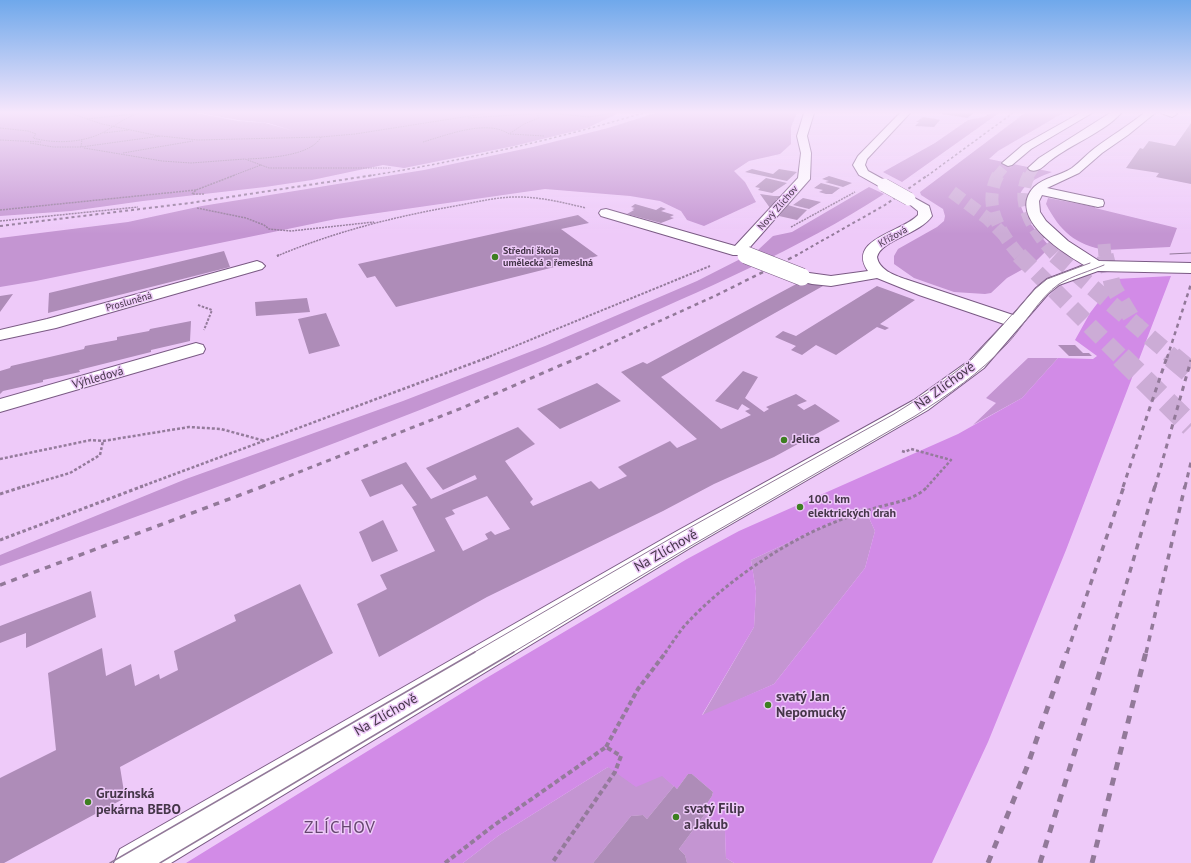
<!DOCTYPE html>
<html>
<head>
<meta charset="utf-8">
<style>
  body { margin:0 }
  canvas { display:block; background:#eecaf9 }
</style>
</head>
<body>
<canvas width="1191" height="863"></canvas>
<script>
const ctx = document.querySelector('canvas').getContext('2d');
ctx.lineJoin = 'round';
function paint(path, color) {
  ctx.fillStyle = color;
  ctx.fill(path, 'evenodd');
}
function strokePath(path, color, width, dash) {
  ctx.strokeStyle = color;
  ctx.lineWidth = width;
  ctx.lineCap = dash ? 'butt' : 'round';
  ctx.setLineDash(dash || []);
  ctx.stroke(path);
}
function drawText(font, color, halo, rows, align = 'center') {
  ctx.font = font + ' "PT Sans",sans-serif';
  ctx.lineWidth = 3;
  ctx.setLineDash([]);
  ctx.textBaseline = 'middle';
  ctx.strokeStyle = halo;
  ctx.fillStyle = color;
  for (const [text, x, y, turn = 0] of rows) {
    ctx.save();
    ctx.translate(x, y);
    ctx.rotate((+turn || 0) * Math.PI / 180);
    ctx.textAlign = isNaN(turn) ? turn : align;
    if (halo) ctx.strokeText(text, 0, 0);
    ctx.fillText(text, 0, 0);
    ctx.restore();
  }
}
paint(new Path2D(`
  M0 113H196L238 121 265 123 294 131 268 123 238 120 200 113H619L587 128 514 146 404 168 383 165 312 180 265 187 143 201 71 211 0 216Z
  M656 113H797L791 127V144L780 154 749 161 734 171 745 182 756 202 704 226 687 220 681 211 660 201 630 196 545 189 336 219 36 281 0 287V238L128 222 202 206 424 170 533 147 608 128Z
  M991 113H999L902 182 883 172 935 143 968 120 984 117Z
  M1025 113H1063L998 151 989 159 1052 172C1042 176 1030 180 1023 189 1009 206 1043 238 1054 251L1045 252 1034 263 1007 278 991 293 985 294 954 292 931 284 914 278 894 264V256L898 249 937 227 944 221 945 216 943 209 921 195 920 192Z
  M869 187 884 194C798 250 702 290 608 332 409 419 204 492 0 566V555L186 479 403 401 545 346 697 281 758 250 773 236 792 232Z
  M1048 198 1095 207V208L1177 228 1170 247 1106 250C1075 245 1060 231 1046 204Z
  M1028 358H1058L1022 398 973 425 996 403 986 398Z
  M864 507 875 531 865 568 774 684 702 716 754 627 756 591 751 560Z
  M608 767 662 775 674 786 647 819 643 815 631 816 593 863H463L498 836Z
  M705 814 725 831 726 858 734 863H687L685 855 679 849Z`), '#c495d2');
paint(new Path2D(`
  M1171 276 1066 550 988 742 932 863H734L726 858 725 831 702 811 712 796 713 792 692 774H688L677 789 662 776 636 787 608 767 498 836 463 863H186L483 680 687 559 739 531 958 434 1022 398 1058 358 1093 359 1097 356 1075 340 1090 313 1116 279ZM864 507 875 531 865 568 774 684 702 715 754 627 756 591 751 560Z`), '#d28be7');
paint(new Path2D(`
  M937 113H974L967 118Z
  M923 117 936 119 940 120 934 127 915 126 919 122H916Z
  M1191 123V184L1156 177 1159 173 1126 168 1140 148 1143 149 1149 141 1175 146Z
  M752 169 773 174 779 169 797 172 787 181 745 172Z
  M829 176 852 183 843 187 825 182 829 181 822 179Z
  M766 178 787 183 772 193 758 190 760 188 755 187Z
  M821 183 840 188 832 194H826L819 192 823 190 814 188Z
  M760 194 774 196H784L782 199H776L778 203 770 208Z
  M803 198 821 202 809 209 793 205Z
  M635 204 656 210 661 207 666 209 661 211 674 215 670 217 674 218 661 223 627 214 634 210 632 209 635 208 631 207Z
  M788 205 798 208 807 210 797 220 779 216Z
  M578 215 589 223 561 229 598 256 396 307 375 276 367 278 358 264Z
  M224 251 230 267 48 313 49 293Z
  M800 282 823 286 661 377 721 429 751 415 745 411 750 409 742 404 738 410 715 401 743 371 758 377 745 398 764 412 769 409 766 407 796 394 807 401 797 405 804 410 815 404 840 421 774 457 714 484 663 511 487 597 379 657 357 604 387 589 380 575 435 551 412 507 417 505 402 484 370 497 361 480 406 462 431 499 477 479 475 475 443 490 426 468 518 427 535 444 505 461 533 499 530 502 533 506 591 481 599 489 627 476 618 467 670 441 677 448 697 439 621 372 643 362 647 364ZM487 496 510 529 495 535 491 531 485 534 488 539 463 551 445 518 455 514 452 510Z
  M877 286 915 300 880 324 889 328 885 330 877 327 836 355 816 345 802 355 791 350 796 346 775 337 783 331 796 336Z
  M13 294 0 312V296Z
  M307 298 310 312 256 316 255 302Z
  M326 313 340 346 309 354 298 319Z
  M191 321 190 341 151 350V352L79 370 80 372 43 380V382L3 391 0 394V371L10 368 11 366 84 349 85 346 117 340V337L149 331 150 329Z
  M1058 345H1075L1083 353H1089L1092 356H1069Z
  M597 383 621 401 560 429 537 409Z
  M383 520 398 551 372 562 359 532Z
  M300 584 333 653 120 767 125 798 4 863H0V778L56 750 48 673 102 648 106 676 131 664 135 686 159 674 160 679 178 670 174 651 236 621 234 615Z
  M91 591 96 617 26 648V633L0 643V626Z
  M688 774H692L713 792 712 796 702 811 705 814 679 849 685 855 687 863H593L631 816 643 815 647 819 674 786 677 789Z`), '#ae8cb8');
strokePath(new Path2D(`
  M952 192 987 218 1004 235
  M1104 244 1105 256`), '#ccacd6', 13, [13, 6]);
strokePath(new Path2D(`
  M1105 255 1113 287 1136 325`), '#ccacd6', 17, [17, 8]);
strokePath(new Path2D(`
  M997 176 1008 163
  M1029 176 1034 168`), '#ccacd6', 10, [10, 5]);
strokePath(new Path2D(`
  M998 175C982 205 1000 233 1020 256
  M1029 175C1013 204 1037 235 1056 256`), '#ccacd6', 13, [13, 6]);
strokePath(new Path2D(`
  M1019 255 1122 358
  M1055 255 1174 358`), '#ccacd6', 17, [17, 8]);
strokePath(new Path2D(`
  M1121 357 1191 426
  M1172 357 1191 373`), '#ccacd6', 22, [22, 10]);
const minor = new Path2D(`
  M804 113H814L807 136 811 153 810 179 743 255H733L601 216 599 213 601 210 606 209 735 246 798 178 801 153 797 136Z
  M900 113H910L867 159 865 165 868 171 888 182 890 185 888 188 884 189 859 175 853 165 858 156Z
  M1144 113H1155L1128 135 1102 153 1079 173 1047 188 1103 200 1104 203 1103 206 1098 207 1042 195 1039 201 1040 212 1046 221 1068 241 1099 261 1191 263V273L1098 271 1059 285 1048 294 984 368 928 410 695 545 171 863H114L120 849 677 531 914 400 970 360 1004 324 919 295 877 278 831 286 812 284 796 280 794 277 796 274 802 272 831 276 868 271C846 239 903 232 918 215V211L903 199 909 195 929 206 932 216C920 234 881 240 877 257 879 270 894 275 905 279L1013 315 1036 288 1047 279 1084 265C1062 252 1006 217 1034 187 1044 177 1060 176 1072 168 1080 162 1087 154 1095 148 1111 136 1128 126 1144 113Z
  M1161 113H1176L1177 114 1172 117Z
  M257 261 262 263 265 266 262 269 56 328 0 340V330L47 319Z
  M196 343 203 345 205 349 203 353 0 412V399Z`);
const highway = new Path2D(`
  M1080 113H1092L1031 149 1012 165 1008 166 1002 163 1023 145Z
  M1110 113H1121C1106 131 1070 145 1051 160 1044 165 1039 173 1030 170L1028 168 1039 158Z`);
strokePath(minor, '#7a5a84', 2);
strokePath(highway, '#7a5a84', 2);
strokePath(new Path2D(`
  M70 113 87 119 134 114
  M550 113 589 117 614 113
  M468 118 544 113
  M87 119 102 124 159 136
  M0 128 28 131 36 134 33 138C55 144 83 143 104 132 116 125 126 117 140 113
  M104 133 129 130
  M510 134 544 136
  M0 140 41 142
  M423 142C447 135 487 119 509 134L524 124 539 118 537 114
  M30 143 53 147H81L161 136 198 140 321 137 355 134 489 113
  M81 147 82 139
  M84 148 162 161 191 163 245 159 261 165 232 176
  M123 153 193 141
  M248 159C268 158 311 156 321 137
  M261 165 269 168H391`), '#947b9b', 1, [1.5, 1]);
strokePath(new Path2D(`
  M204 194H192L196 190 235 175
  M197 208 246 218 264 225 269 229 291 231 374 222
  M0 210 196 190
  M0 221 138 207
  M791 227 855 192
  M277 256C334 232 393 217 455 206 477 202 500 196 523 197 545 198 565 203 586 208`), '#947b9b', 1.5, [2, 1]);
strokePath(new Path2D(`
  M277 256 279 255
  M198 305 212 310 204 330
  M486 358 710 266`), '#947b9b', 2, [2.5, 1.5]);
strokePath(new Path2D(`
  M902 451 905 452 911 449 951 460 927 487
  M0 459 91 440 103 441 189 427 221 429 265 441
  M22 487 70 473 100 455 103 441
  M140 487 489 357`), '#947b9b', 2.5, [3, 2]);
strokePath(new Path2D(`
  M0 494 25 486
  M0 540 143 486
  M665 653C673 642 680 630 689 621 724 584 777 547 823 527 839 520 856 514 872 509 890 503 915 501 928 486`), '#947b9b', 3, [3.5, 2.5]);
strokePath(new Path2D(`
  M606 747 638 689 666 652
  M445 863 493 826 606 747 621 756 615 772 552 863`), '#947b9b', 4, [5, 3]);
paint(minor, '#fff');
paint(highway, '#fff');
strokePath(new Path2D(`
  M1170 254 1191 253
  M473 653 680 533 894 414 935 388 972 359 1035 289 1047 279 1090 263
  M512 653 694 544 915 416C948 395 980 373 1007 344 1023 327 1040 297 1059 284 1072 276 1090 271 1104 265`), '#927999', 1);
strokePath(new Path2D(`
  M110 863 475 652
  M160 863 514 652`), '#927999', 1.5);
strokePath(new Path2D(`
  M368 176C461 161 553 140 643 113
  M927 176 1013 113`), '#927999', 1.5, [2.5, 2.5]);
strokePath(new Path2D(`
  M0 226 190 203 374 175
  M795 256 885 205 928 175`), '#927999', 2, [3, 3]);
strokePath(new Path2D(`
  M578 358 717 295 797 255
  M1167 358 1191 284`), '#927999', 2.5, [4, 4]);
strokePath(new Path2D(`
  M261 487 462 408 580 357
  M1123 487 1167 357
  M1155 487 1191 360
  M1185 487 1191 462`), '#927999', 3, [5, 5]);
strokePath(new Path2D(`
  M0 585 264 486
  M1067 653 1124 486
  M1106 653 1155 486
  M1146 653 1185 486`), '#927999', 3.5, [6, 6]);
strokePath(new Path2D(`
  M988 863 1027 767 1067 652
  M1040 863 1106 652
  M1092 863 1146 652`), '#927999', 5, [8, 8]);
const minorBridgeFar1 = new Path2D(`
  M884 185 909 199
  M746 255 748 256`);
const minorBridge = new Path2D(`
  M746 255 802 277`);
strokePath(minorBridgeFar1, '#7a5a84', 14, []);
strokePath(minorBridge, '#7a5a84', 18, []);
strokePath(minorBridgeFar1, '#fff', 13);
strokePath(minorBridge, '#fff', 17);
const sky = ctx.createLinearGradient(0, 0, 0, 234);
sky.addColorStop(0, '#6fa8eb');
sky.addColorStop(0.48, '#f7e7fc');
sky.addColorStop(1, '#f7e7fc00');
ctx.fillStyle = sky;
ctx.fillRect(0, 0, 1191, 234);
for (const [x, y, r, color] of [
  [495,257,4,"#3d7f21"],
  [784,440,4,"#3d7f21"],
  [800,507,4,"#3d7f21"],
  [768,705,4,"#3d7f21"],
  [88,802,4,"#3d7f21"],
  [676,817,4,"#3d7f21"]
]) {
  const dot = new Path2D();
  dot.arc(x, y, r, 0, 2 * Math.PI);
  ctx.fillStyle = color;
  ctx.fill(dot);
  strokePath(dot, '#eecaf9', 1.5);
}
drawText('10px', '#453649', '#eecaf9', [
  ["Nový Zlíchov",778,208,-49],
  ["Křížová",893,237,-30],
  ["Prosluněná",129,302,-16]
]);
drawText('bold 10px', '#453649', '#eecaf9', [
  ["Střední škola",503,251],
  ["umělecká a řemeslná",503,263]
], 'left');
drawText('12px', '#453649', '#eecaf9', [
  ["Výhledová",98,378,-16]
]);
drawText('bold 12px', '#453649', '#eecaf9', [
  ["Jelica",792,440],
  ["100. km",808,500],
  ["elektrických drah",808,514]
], 'left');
drawText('14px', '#453649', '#eecaf9', [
  ["Na Zlíchově",945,386,-36],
  ["Na Zlíchově",666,551,-30],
  ["Na Zlíchově",386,715,-30]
]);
drawText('bold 14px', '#453649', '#eecaf9', [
  ["svatý Jan",776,697],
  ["Nepomucký",776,713],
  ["Gruzínská",96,794],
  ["pekárna BEBO",96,810],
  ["svatý Filip",684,809],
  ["a Jakub",684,825]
], 'left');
ctx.letterSpacing = '1px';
drawText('17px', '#65466f', '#eecaf9', [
  ["ZLÍCHOV",340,828]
]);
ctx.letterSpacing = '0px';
</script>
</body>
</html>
